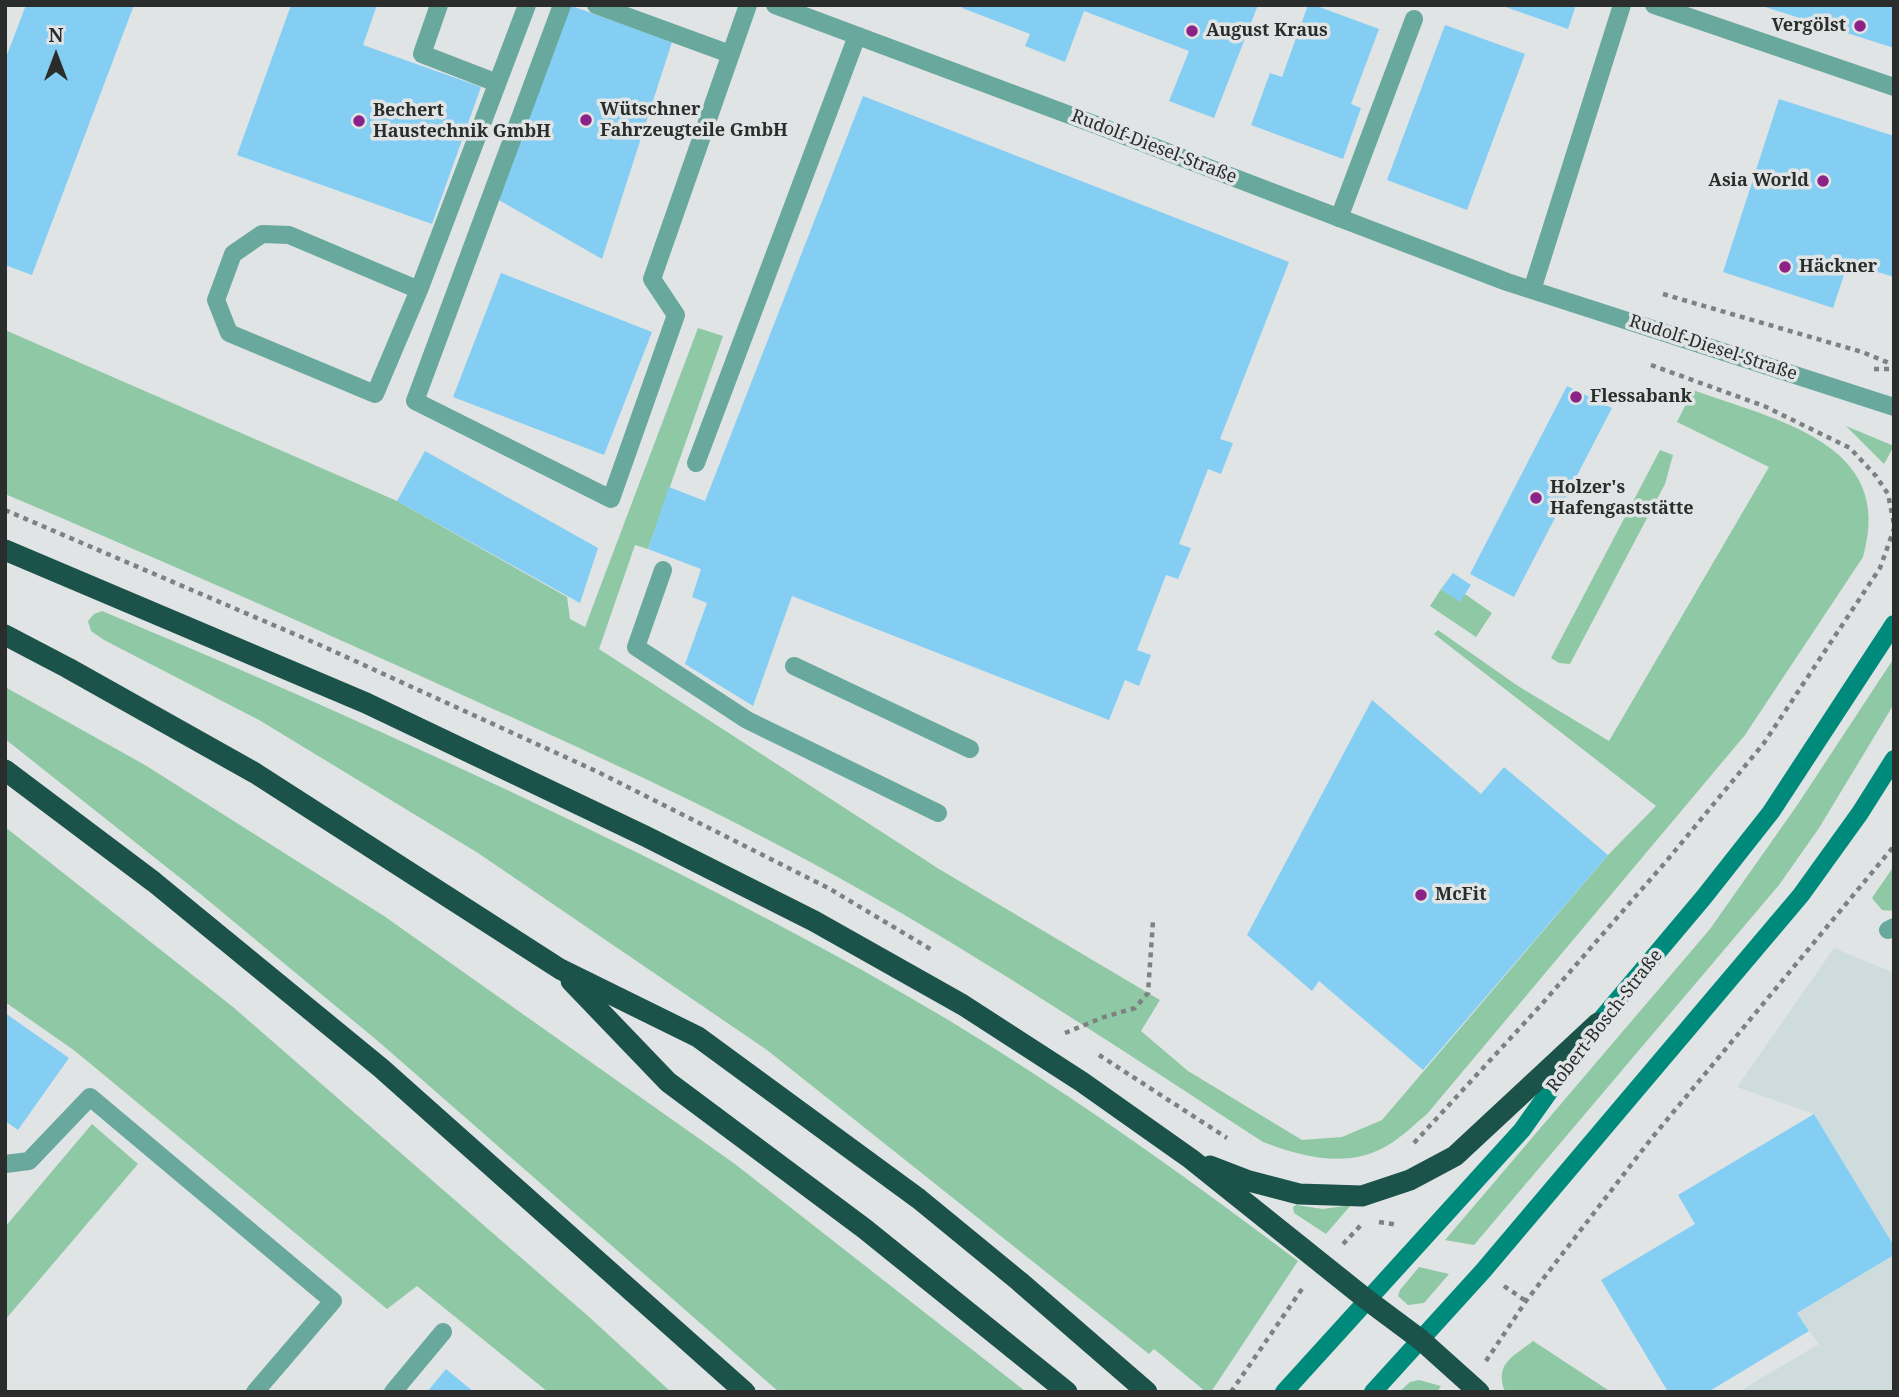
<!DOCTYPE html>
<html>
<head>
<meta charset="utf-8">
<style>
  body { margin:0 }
  #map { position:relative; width:1899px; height:1397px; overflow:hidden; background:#e0e4e4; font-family:"Noto Serif",serif }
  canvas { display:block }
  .frame { position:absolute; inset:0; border:7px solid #2b2d2d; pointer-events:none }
  .north { position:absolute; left:21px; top:21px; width:70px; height:70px; -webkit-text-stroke:5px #e0e4e4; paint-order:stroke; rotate:0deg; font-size:19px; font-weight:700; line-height:28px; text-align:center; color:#2b2d2d }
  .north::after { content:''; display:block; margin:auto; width:24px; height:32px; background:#2b2d2d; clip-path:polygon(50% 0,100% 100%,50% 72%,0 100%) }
</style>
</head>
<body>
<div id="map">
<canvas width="1899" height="1397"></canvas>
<div class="frame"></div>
<div class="north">N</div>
</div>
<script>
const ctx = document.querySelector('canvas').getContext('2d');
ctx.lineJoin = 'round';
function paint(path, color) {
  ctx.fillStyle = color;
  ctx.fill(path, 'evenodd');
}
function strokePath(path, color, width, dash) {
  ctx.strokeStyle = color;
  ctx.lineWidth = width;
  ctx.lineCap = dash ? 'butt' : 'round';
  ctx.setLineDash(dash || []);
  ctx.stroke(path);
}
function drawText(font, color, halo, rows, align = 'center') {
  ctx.font = font + ' "Noto Serif",serif';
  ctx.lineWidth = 7;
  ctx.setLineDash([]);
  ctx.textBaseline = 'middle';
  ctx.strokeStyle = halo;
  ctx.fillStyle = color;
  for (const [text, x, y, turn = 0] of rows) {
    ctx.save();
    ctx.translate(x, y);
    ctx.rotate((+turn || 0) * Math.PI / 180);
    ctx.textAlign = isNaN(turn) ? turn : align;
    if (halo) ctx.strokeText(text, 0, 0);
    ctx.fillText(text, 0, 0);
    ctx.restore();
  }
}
paint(new Path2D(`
  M1834 948 1894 973V1246L1814 1114 1737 1087Z
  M1894 1255V1392H1738L1819 1344 1797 1313Z`), '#cedcdd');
paint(new Path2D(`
  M698 328 723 336 648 549 635 545 599 649 939 869 1160 1000 1141 1031 1188 1071 1302 1140 1342 1137 1382 1120 1608 855 1656 806 1434 634 1438 630 1518 686 1609 741 1769 467 1677 422 1693 390C1774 420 1897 442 1863 557L1745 735 1427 1114C1416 1123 1405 1134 1393 1142 1352 1170 1305 1158 1263 1142 1128 1054 993 964 852 885 728 815 598 756 469 698 315 628 161 560 5 494V330L397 501 567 597 570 619 585 627Z
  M1846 426 1894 446 1884 464Z
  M1660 450 1673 455 1665 484 1570 664 1559 663 1551 658Z
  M1441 589 1460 601 1465 594 1492 613 1476 637 1430 606Z
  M102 611C284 687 464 767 640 854 759 913 877 975 989 1045 1096 1112 1198 1186 1298 1261L1211 1392H1206L1154 1349 1149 1354 767 1050 478 853 259 720 104 640 91 631 88 621 94 614Z
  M1894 658V704L1819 828 1779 885 1474 1245 1445 1240 1710 929 1798 804Z
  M5 687 145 765 384 916 735 1164 1025 1391 779 1392 379 1042 198 892 5 739Z
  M5 827 233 1007 588 1316 671 1392H548L417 1286 387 1309 75 1051 5 1002Z
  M1894 866V911L1882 910 1872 898Z
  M92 1124 138 1164 5 1320V1227Z
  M1296 1205 1323 1209 1351 1205 1326 1234 1294 1213 1293 1207Z
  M1419 1267 1449 1274 1424 1303 1408 1305 1398 1296 1400 1290Z
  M1533 1341 1611 1392H1612H1505C1494 1363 1513 1357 1533 1341Z
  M1419 1380 1441 1386 1437 1392H1399L1410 1382Z`), '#8fc8a5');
paint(new Path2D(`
  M26 5H134L32 275 5 265V60Z
  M291 5H377L363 45 481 87 432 224 237 155Z
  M569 5 672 42 602 259 497 199Z
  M963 5H1258L1214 118 1169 101 1189 51 1084 11 1065 62 1025 46 1030 34 962 8Z
  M1308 5H1314L1379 29 1351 104 1361 108 1343 159 1251 125 1270 73 1282 77Z
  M1500 5H1576L1568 29Z
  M1894 5V48L1762 6V5Z
  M1445 25 1525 54 1467 210 1387 180Z
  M863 96 1289 262 1220 439 1233 443 1221 474 1208 469 1179 544 1191 548 1178 579 1166 575 1137 650 1151 655 1139 686 1125 680 1109 720 792 596 753 706 685 664 707 603 692 597 701 569 648 549 669 487 705 501Z
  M1779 99 1894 136V277L1848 263 1833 308 1723 272Z
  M501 273 652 332 604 455 453 397Z
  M1567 386 1612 408 1514 597 1470 574Z
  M425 451 598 548 580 603 397 501Z
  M1453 573 1471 585 1460 602 1441 589Z
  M1372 700 1481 794 1504 767 1608 855 1423 1070 1319 981 1312 991 1247 935Z
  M5 1013 69 1058 18 1130 5 1121Z
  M1814 1114 1894 1246V1255L1797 1313 1809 1331 1708 1392H1668L1601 1280 1695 1224 1678 1195Z
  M446 1369 474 1392H427Z`), '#85cef3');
strokePath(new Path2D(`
  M1663 294 1862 352 1894 365
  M1651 365 1764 406 1850 448 1876 476 1888 494 1894 524
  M1874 369H1894
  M5 510 320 645 598 772 830 889 932 950
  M1065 1033 1104 1017 1135 1008 1148 993 1153 921
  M1099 1055 1227 1138
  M1414 1143 1541 1005 1669 858 1764 743 1880 568 1894 529
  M1379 1222 1398 1225
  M1343 1244 1361 1225
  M1504 1286 1526 1301
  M1486 1361 1526 1301 1651 1139 1894 846
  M1231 1392 1304 1286`), '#7e8181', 4.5, [5, 5]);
strokePath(new Path2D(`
  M439 5 422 54 497 83
  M562 5 415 401 611 499 676 315 652 279 748 5
  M596 5 730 54
  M1654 5 1894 87
  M1339 218 1414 19
  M419 290 289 235 262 234 233 254 216 300 229 333 375 394 419 290 527 5
  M696 463 857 36
  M663 570 636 647 747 720 938 813
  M794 666 970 749
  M1888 930 1894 927
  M5 1164 29 1161 90 1097 333 1301 255 1392
  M393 1392 443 1332`), '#69a89d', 18);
strokePath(new Path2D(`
  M775 5 1099 126 1507 282 1894 407
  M1532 290 1622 5`), '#69a89d', 18);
strokePath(new Path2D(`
  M1284 1392 1522 1130 1598 1023 1704 897 1771 812 1894 624
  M1373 1392 1483 1271 1801 895 1860 813 1894 759`), '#008a7b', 18);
strokePath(new Path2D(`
  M5 550 366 703 645 836 814 921 963 1005 1082 1082 1191 1159 1366 1299 1421 1340 1479 1392
  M5 635 68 668 255 773 560 969 698 1037 919 1199 1019 1281 1147 1392
  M5 770 154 882 381 1068 745 1392
  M571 981 668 1082 865 1229 1067 1392
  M1210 1166 1249 1181 1299 1194 1362 1196 1410 1180 1455 1156 1598 1023`), '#1b534b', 21);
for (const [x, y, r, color] of [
  [1860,26,7,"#8b2287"],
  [1192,31,7,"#8b2287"],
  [586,120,7,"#8b2287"],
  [359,121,7,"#8b2287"],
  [1823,181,7,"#8b2287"],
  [1785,267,7,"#8b2287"],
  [1576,397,7,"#8b2287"],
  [1536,498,7,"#8b2287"],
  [1421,895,7,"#8b2287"]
]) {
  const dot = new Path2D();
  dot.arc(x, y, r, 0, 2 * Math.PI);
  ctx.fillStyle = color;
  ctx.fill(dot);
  strokePath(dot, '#e0e4e4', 2.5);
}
drawText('bold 18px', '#2b2d2d', '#e0e4e4', [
  ["Vergölst",1846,26,"right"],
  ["August Kraus",1206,31],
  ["Wütschner",600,110],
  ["Fahrzeugteile GmbH",600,131],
  ["Bechert",373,111],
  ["Haustechnik GmbH",373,132],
  ["Asia World",1809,181,"right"],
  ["Häckner",1799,267],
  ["Flessabank",1590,397],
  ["Holzer's",1550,488],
  ["Hafengaststätte",1550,509],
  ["McFit",1435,895]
], 'left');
drawText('18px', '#2b2d2d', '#e0e4e4', [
  ["Rudolf-Diesel-Straße",1154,147,21],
  ["Rudolf-Diesel-Straße",1713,348,18],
  ["Robert-Bosch-Straße",1605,1021,-52]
]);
</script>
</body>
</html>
